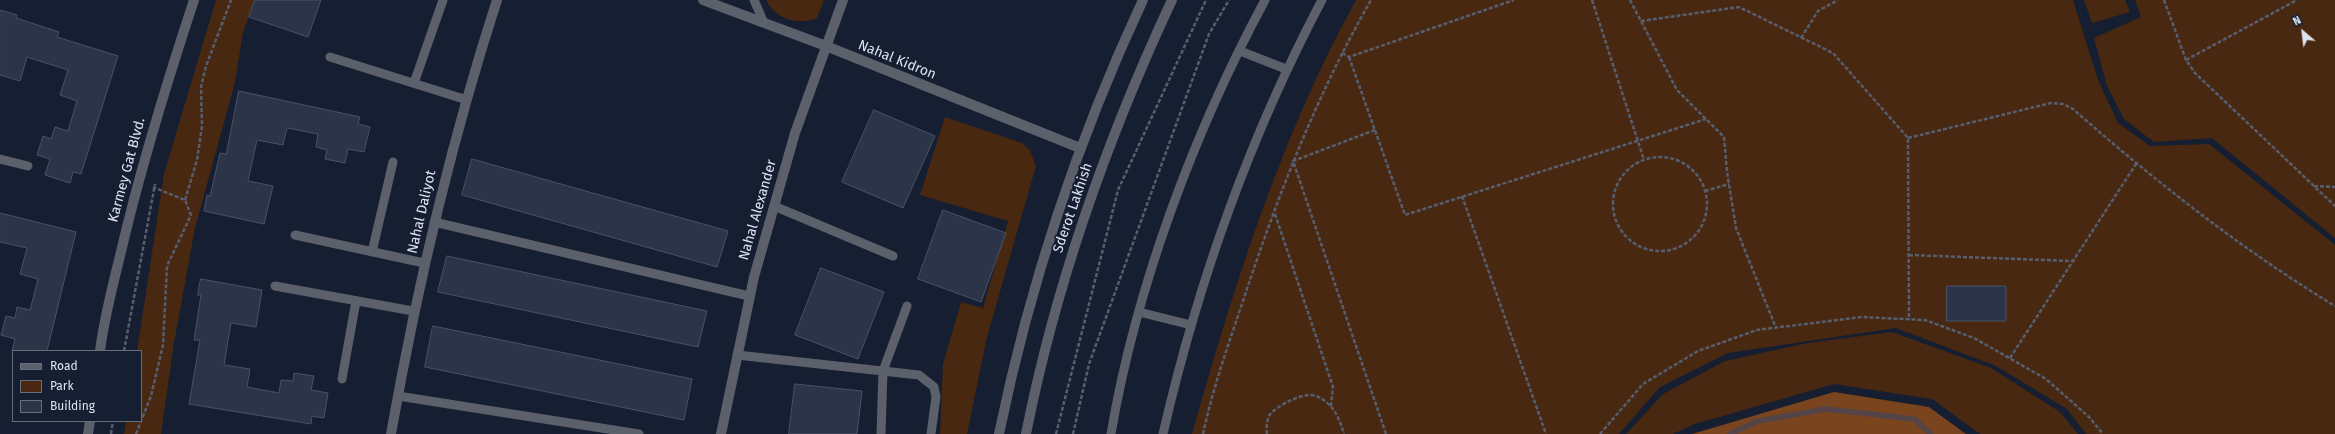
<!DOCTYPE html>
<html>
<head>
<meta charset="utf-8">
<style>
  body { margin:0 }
  #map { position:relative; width:2335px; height:434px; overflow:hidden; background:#161e31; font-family:"Fira Sans",sans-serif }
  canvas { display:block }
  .legend { position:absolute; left:12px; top:350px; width:130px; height:72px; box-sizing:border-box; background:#161e31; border:1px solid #666d7d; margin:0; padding:5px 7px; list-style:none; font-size:12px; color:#dde3f0 }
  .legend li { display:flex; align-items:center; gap:8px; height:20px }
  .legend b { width:20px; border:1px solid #666d7d }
  .north { position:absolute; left:2283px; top:12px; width:40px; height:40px; -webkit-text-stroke:3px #161e31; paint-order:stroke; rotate:332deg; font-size:11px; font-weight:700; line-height:16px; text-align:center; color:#dde3f0 }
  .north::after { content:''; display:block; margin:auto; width:14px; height:18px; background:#dde3f0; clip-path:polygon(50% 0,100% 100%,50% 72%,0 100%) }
</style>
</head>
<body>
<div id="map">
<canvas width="2335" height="434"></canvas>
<ul class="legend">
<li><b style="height:5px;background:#5c606a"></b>Road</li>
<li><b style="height:11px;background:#482811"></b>Park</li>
<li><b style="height:11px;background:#2c3448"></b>Building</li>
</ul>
<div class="north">N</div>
</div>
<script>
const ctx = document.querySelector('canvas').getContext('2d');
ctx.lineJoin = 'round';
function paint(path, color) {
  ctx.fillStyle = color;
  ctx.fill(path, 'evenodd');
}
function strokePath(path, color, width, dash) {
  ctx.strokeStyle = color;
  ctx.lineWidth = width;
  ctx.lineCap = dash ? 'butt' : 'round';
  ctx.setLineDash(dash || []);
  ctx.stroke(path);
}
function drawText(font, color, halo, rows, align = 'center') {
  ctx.font = font + ' "Fira Sans",sans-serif';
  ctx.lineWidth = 3.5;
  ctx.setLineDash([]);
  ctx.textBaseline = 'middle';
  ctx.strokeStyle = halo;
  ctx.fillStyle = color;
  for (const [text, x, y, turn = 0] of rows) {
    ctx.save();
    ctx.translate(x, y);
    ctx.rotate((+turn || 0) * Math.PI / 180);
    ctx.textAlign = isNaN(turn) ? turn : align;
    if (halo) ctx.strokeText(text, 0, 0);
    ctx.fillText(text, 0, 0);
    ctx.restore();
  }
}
paint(new Path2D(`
  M216 0H255L243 32 235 82 195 228 174 343 161 434H124L126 421H141V351H137L164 174Z
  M766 0H824L817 18C798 26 775 19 766 0Z
  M1356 0H2073L2098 80 2118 123 2150 146 2209 144 2335 245V434H2086L2067 409 1996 366 1896 328 1728 353 1660 387 1619 434H1192C1234 285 1281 136 1356 0Z
  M2084 0H2125L2130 12 2092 23Z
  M2135 0H2335V238L2212 138 2154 142 2124 119 2107 86 2094 38 2141 17Z
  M945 117 1022 143 1030 150 1036 166 987 337 967 434H940L943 364 961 302 983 308 1008 221 920 195Z
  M1892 332 1991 368 2060 412 2078 434H1980L1932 399 1834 384 1695 424 1673 434H1626L1663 394 1725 361 1808 343Z`), '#482811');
paint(new Path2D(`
  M1834 392 1929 407 1966 434H1692Z`), '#79441e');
strokePath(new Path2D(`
  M1730 434 1758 421 1826 409 1914 419 1931 434`), '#544448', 5.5);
const building = new Path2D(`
  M255 0H321L308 37 249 17Z
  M0 10 17 15 16 18 59 32 57 37 118 56 81 174 73 172 70 183 45 175 50 159 37 155 43 136 51 139 55 127 68 131 77 101 60 95 68 70 27 57 20 81 0 75Z
  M239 91 360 117 358 124 370 127 364 152 348 149 345 163 325 159 327 150 316 147 318 134 287 128 283 145 257 140 248 181 273 186 264 224 204 211 207 195 210 196 220 153 226 154Z
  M874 110 935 136 903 208 842 182Z
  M472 159 728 231 717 267 462 195Z
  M943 210 1006 233 981 302 918 279Z
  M0 213 76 232 47 351H12L15 339 1 335 6 316 15 318 17 307 30 310 38 279 20 274 27 248 0 242Z
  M447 256 707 311 698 347 438 292Z
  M821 268 884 292 858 359 795 335Z
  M201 279 262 290 256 327 231 323 224 365 250 369 247 387 279 393 281 380 293 381 294 373 314 376 311 390 328 393 324 418 312 416 311 424 189 404 200 340H194L201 295H198Z
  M1947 286H2006V321H1947Z
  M433 326 692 379 684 420 425 367Z
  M795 384 862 391 857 434H789Z`);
paint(building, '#2c3448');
strokePath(building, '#495268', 1);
strokePath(new Path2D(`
  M1592 0 1644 160
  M1630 0 1677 90 1724 137 1727 172 1736 228 1776 328
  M2164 0 2186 60 2195 73 2335 206
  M1641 21 1739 7 1833 53 1908 138 1909 320
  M1801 38 1818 11 1838 0
  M1342 53 1349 57 1514 0
  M1349 57 1405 215 1706 119
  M2186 60 2297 0
  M1375 130 1293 161 1386 434
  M1908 138 2051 103 2063 104 2073 109C2155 181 2241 249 2335 306
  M1613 204a47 47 0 1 1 94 0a47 47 0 1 1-94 0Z
  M2314 186 2335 187
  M1705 191 1729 184
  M1462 196 1546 434
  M185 200 197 160 202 126 201 87 206 66 231 0
  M1275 214 1333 387 1331 406
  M1909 255 2072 261
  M124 351 155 184
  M2010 358 2136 164
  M111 434 113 421
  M136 434 151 396 163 345 167 266 191 215 185 200 153 187
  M1056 434 1118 190 1206 0
  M1073 434 1089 364 1209 34 1229 0
  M1203 434C1213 387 1229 343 1244 298 1278 195 1317 94 1371 0
  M1267 434C1266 429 1267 420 1269 416 1275 406 1305 391 1316 396 1333 403 1339 417 1344 434
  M1600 434 1643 384 1698 351 1757 330 1861 317 1925 320 1974 338 2046 379 2089 417 2103 434`), '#565e6f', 2.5, [4, 2]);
strokePath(new Path2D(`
  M754 0 764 23
  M1240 51 1286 69
  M330 57 467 100
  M414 83 443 0
  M0 159 28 166
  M774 206 893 256
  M434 222 749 296
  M295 235 424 263
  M372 252 393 162
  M275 286 413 311
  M1139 312 1191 325
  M737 355 919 375 934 387 936 397 931 434
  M342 379 356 301
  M398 396 639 434
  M881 434 883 371 907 306
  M1111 434C1136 287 1194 132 1265 0
  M1163 434C1198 282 1249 138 1322 0`), '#5c606a', 9);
strokePath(new Path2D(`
  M703 0 826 46 1080 148
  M391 434C417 287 451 142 497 0
  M721 434 754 277 795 133 843 0`), '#5c606a', 10);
strokePath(new Path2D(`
  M100 351C104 319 112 288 120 256 140 169 166 85 194 0
  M88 434 90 421
  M999 434C1030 283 1078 139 1143 0
  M1026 434C1056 283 1107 139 1172 0`), '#5c606a', 10);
drawText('14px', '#dde3f0', '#161e31', [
  ["Nahal Kidron",897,60,22],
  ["Karmey Gat Blvd.",127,170,-75],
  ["Sderot Lakhish",1073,208,-71],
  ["Nahal Alexander",758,210,-74],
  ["Nahal Daliyot",422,212,-77]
]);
</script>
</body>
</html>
